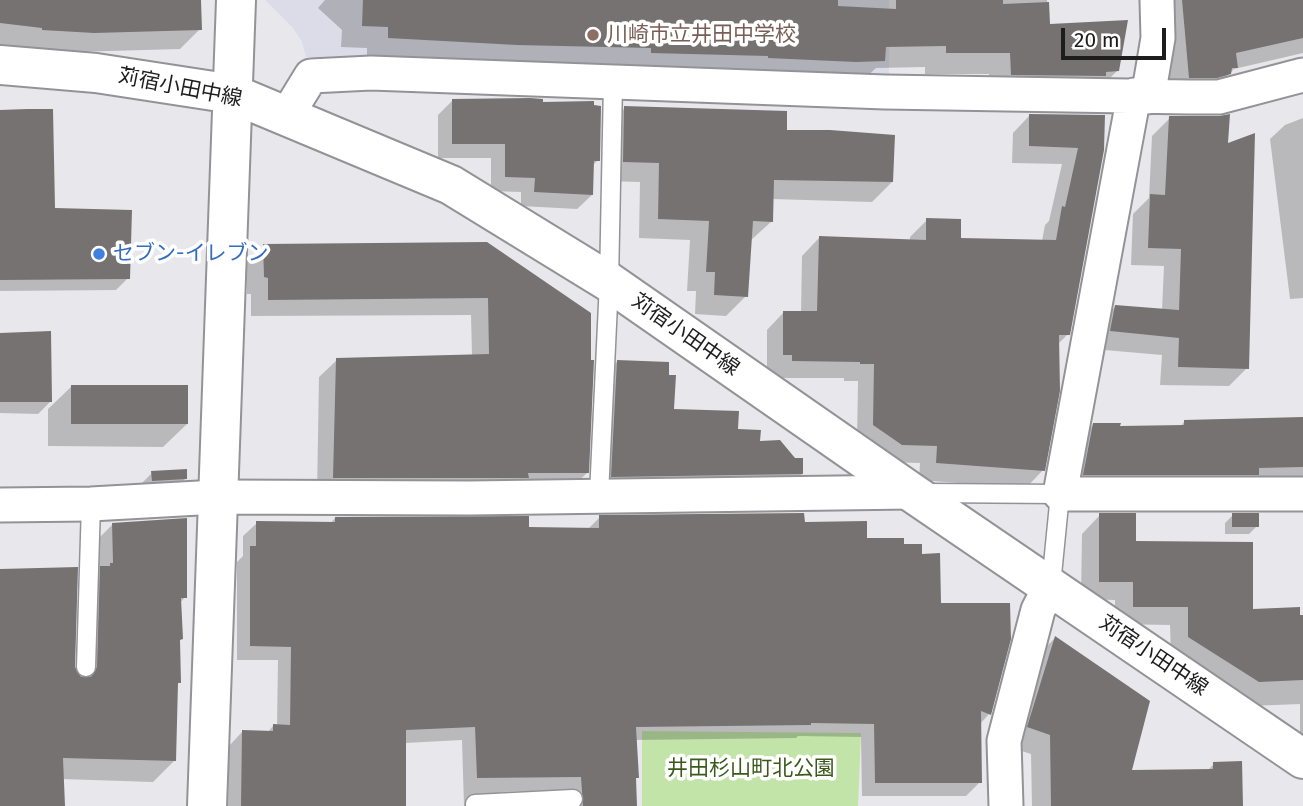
<!DOCTYPE html>
<html>
<head>
<meta charset="utf-8">
<style>
  body { margin:0 }
  #map { position:relative; width:1303px; height:806px; overflow:hidden; background:#e8e8ec; font-family:"Fira Sans",sans-serif }
  canvas { display:block }
  .scale { position:absolute; left:1061px; top:28px; width:105px; height:32px; box-sizing:border-box; border:4px solid #1d1d1e; border-top:0; padding-left:9px; font-size:21px; line-height:24px; white-space:nowrap; color:#1d1d1e; -webkit-text-stroke:5px #fff; paint-order:stroke }
</style>
</head>
<body>
<div id="map">
<canvas width="1303" height="806"></canvas>
<div class="scale">20 m</div>
</div>
<script>
const ctx = document.querySelector('canvas').getContext('2d');
ctx.lineJoin = 'round';
function paint(path, color) {
  ctx.fillStyle = color;
  ctx.fill(path, 'evenodd');
}
function strokePath(path, color, width, dash) {
  ctx.strokeStyle = color;
  ctx.lineWidth = width;
  ctx.lineCap = dash ? 'butt' : 'round';
  ctx.setLineDash(dash || []);
  ctx.stroke(path);
}
function drawText(font, color, halo, rows, align = 'center') {
  ctx.font = font + ' "Fira Sans","Noto Sans JP",sans-serif';
  ctx.lineWidth = 7;
  ctx.setLineDash([]);
  ctx.textBaseline = 'middle';
  ctx.strokeStyle = halo;
  ctx.fillStyle = color;
  for (const [text, x, y, turn = 0] of rows) {
    ctx.save();
    ctx.translate(x, y);
    ctx.rotate((+turn || 0) * Math.PI / 180);
    ctx.textAlign = isNaN(turn) ? turn : align;
    if (halo) ctx.strokeText(text, 0, 0);
    ctx.fillText(text, 0, 0);
    ctx.restore();
  }
}
paint(new Path2D(`
  M265 0H889V81L616 65 306 57 302 42 293 28Z`), '#dbdce7');
paint(new Path2D(`
  M642 731 861 733 858 806H642Z`), '#c2e4a8');
paint(new Path2D(`
  M0 0H200V29L180 49 73 52 24 49V47L0 45Z
  M325 0H1047L1049 25 1118 70 1096 92 990 96 989 74H925V67L876 68 861 82 367 59V48L341 47 342 30 318 8Z
  M1159 0H1303V53L1234 69 1208 95 1168 99Z
  M453 100 592 107 598 160 592 166V195L577 209 521 206V192L491 191V158H438V115Z
  M0 106V112L54 210 128 278 116 290 0 291Z
  M625 108 785 132 892 182 872 202 772 199V221L750 241 746 296 726 316 695 314 696 291H687L690 240 639 238 640 182 604 181 605 128Z
  M1030 115 1103 117 1068 334 1057 345 1043 470 1026 488 919 480 920 463 885 462 857 442 858 381H844V378H775V372H767V330L784 312 801 313 802 256 819 238 910 241V237L927 220 959 240 1042 241 1045 225 1049 221 1062 164 1012 163 1013 133Z
  M1170 118 1226 146 1247 368 1229 386 1160 385 1162 355 1093 349 1097 325 1115 307 1162 310 1164 266 1131 265 1133 214 1149 198 1152 136Z
  M1303 118V304V298L1290 299 1270 139 1285 125Z
  M486 244 587 473 569 490 317 495 319 377 337 360 472 356 471 315 251 316V294H247V263L264 246Z
  M0 334 50 402 38 414 0 413Z
  M617 362 673 411 736 431 759 443 802 474 781 494 592 497 597 383Z
  M72 386 187 424 163 447 48 446V409Z
  M1303 419V482L1069 489 1078 440 1093 425 1119 428 1180 427 1184 422Z
  M152 473 185 479 162 502 129 496Z
  M1100 515 1134 543 1251 611 1303 617V747H1300V704L1250 706 1171 655 1170 625 1115 624V600L1081 599 1082 534Z
  M1233 515 1257 526 1249 534H1225V523Z
  M600 517 803 524 866 540 902 546 920 555 939 605 989 714 980 724V782L966 796H862L861 737 798 736 796 738 635 740 636 806H567L565 790 501 792 489 804 464 806 462 740 405 743V806H228L229 746 242 732 267 733 273 726H277L278 660H237V562L243 556V536L257 523 330 524 335 518 527 529H588Z
  M113 524 185 597 180 603 179 682 176 685 174 761 153 782 62 779 63 806H0V571L78 675 80 589 92 545Z
  M1055 638 1130 772 1207 771 1214 764 1242 806H1260H1032L1031 754 1009 747 1036 657Z`), '#0003');
paint(new Path2D(`
  M0 0H201L202 30 94 33 42 30V28L0 23Z
  M363 0H838V6L896 9V0H1003V4L1049 2 1050 24 1128 20 1119 71 1106 72V76L1011 75 1010 53H946V46L886 47 885 61 856 62 768 58V56L651 53V48L517 45 388 38V27L362 26Z
  M1182 0H1303V38L1236 53 1238 68H1232L1231 74 1217 78H1189Z
  M530 98 543 99V102L594 101V105L601 106 600 161H594L593 195 534 192 535 178 505 177V144H452V99Z
  M624 106 787 111V130H830L895 135 893 182 774 180 773 222 753 221 748 297 714 295 715 272H706L709 221 658 219 659 163 623 162Z
  M27 109H53L55 208 132 210 130 279 0 280V110Z
  M1029 114 1105 115 1104 150 1070 335H1059L1060 391 1045 471 936 463 937 446 902 445 873 425 874 364H860V362L792 361V355H783V311H817L819 236 926 240V218L961 219V238L1056 240 1062 206 1065 207 1078 148 1029 146Z
  M1230 114 1228 143 1255 133 1249 369 1178 367 1179 338 1110 331 1115 305 1179 310 1181 249 1148 248 1150 194 1165 195 1169 116H1219Z
  M487 242 591 313V360H594L589 473H528L529 478H333L336 358 489 354 488 298 268 300V278L264 277 263 244Z
  M51 331 52 402H0V333Z
  M617 360 669 362V375H676L674 409 739 411 738 429 761 430 760 441 780 440 795 458H803V474L611 477Z
  M71 385H188V424H71Z
  M1303 417V467L1259 468V475H1083L1093 423H1121L1120 426 1184 425V420Z
  M187 469V479L152 481 151 471Z
  M804 513 805 522 867 521V538H904V544H922V554L940 553 941 603H1010L1011 639 991 715 981 711 982 783H875L874 724 811 723V725L636 727 639 778H636L637 806H583L581 777 477 778 475 727 406 730V806H241L242 730 273 731V724L290 725 291 647 250 646V546H256V521L335 522V517L529 516V527L599 528V515Z
  M1099 513H1136V541L1253 542V609L1300 607V615H1303V680L1259 682 1188 637V607H1133V582H1099Z
  M1232 513H1259V527H1232Z
  M187 518V598H181L183 639 180 640 181 683H178L176 761 63 758 65 806H0V569L78 567 75 667 81 677H91L97 667 100 566H110V563H113L112 523Z
  M1055 636 1150 701 1132 770 1213 769V762L1242 761 1243 806H1051L1050 735 1027 727Z`), '#767271');
const lane = new Path2D(`
  M925 493 1060 494 1051 585
  M599 495 609 282 613 83
  M86 667 91 504
  M475 804 573 799`);
const street = new Path2D(`
  M1134 95 1060 494H1303
  M1148 97 1158 38 1157 0
  M287 115 311 76 371 73 885 92 1189 97H1219L1303 75
  M0 505 91 504 217 497 469 498 911 492
  M1006 806 1004 741 1038 610 1051 585`);
const secondary = new Path2D(`
  M0 65 96 73 233 94 451 185 609 282 911 492 1303 759
  M207 806 236 0`);
strokePath(lane, '#939397', 21);
strokePath(street, '#939397', 37);
strokePath(secondary, '#939397', 42);
strokePath(lane, '#fff', 18);
strokePath(street, '#fff', 33);
strokePath(secondary, '#fff', 38);
for (const [x, y, r, color] of [
  [593,35,7,"#8d6e63"],
  [99,254,7,"#3f7fe0"]
]) {
  const dot = new Path2D();
  dot.arc(x, y, r, 0, 2 * Math.PI);
  ctx.fillStyle = color;
  ctx.fill(dot);
  strokePath(dot, '#fff', 2.5);
}
drawText('21px', '#785e54', '#fff', [
  ["川崎市立井田中学校",607,35]
], 'left');
drawText('21px', '#1d1d1e', '#fff', [
  ["苅宿小田中線",180,88,11],
  ["苅宿小田中線",685,335,35],
  ["苅宿小田中線",1153,656,34]
]);
drawText('21px', '#366cbe', '#fff', [
  ["セブン-イレブン",113,254]
], 'left');
drawText('21px', '#3b591c', '#fff', [
  ["井田杉山町北公園",751,769]
]);
</script>
</body>
</html>
